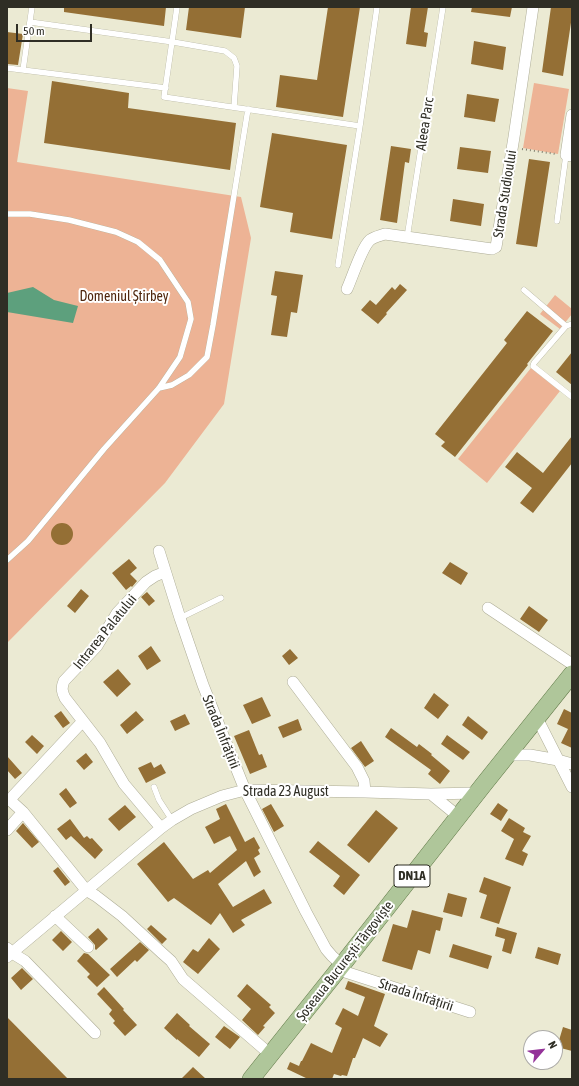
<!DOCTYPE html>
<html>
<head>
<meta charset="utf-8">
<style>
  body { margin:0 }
  #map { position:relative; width:579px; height:1086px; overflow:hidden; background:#ebead3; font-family:"Asap Condensed",sans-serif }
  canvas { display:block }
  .frame { position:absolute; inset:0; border:8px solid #2f2e25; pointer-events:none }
  .north { position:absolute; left:523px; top:1030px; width:40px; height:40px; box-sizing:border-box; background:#fff; border:1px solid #acaba8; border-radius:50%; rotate:62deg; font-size:11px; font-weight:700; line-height:16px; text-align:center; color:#2f2e25 }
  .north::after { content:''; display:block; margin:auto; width:14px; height:18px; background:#943299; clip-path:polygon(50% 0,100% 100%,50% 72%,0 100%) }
  .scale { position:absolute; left:16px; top:24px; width:76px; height:18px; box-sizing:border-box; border:2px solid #2f2e25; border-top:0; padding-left:5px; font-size:12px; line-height:14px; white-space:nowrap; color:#2f2e25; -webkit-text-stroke:3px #fff; paint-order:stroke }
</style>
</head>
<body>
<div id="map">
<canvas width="579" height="1086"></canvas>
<div class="frame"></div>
<div class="north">N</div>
<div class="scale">50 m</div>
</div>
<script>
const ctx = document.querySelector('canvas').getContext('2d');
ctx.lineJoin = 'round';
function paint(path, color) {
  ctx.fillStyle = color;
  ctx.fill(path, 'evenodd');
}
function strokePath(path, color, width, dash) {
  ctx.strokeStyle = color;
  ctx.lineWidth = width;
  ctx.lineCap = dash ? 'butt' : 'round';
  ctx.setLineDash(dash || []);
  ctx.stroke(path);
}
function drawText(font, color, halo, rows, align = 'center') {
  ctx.font = font + ' "Asap Condensed",sans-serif';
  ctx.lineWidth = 4;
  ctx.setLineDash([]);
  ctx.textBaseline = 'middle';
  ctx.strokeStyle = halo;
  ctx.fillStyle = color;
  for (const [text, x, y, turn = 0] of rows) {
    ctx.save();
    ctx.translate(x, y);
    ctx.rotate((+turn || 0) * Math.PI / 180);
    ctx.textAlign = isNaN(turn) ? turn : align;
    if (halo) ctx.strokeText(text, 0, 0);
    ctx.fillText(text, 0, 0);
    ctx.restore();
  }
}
paint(new Path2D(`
  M534 83 569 89 558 154 523 148Z
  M7 88 28 91 17 162 241 197 251 238 224 404 165 483 7 643Z
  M555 295 572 309V314L560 329 540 314Z
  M531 368 560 391 487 483 458 459Z`), '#edb395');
paint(new Path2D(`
  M33 287 54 300 78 306 73 323 7 312V293Z`), '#5da07d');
paint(new Path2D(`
  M64 7H166L164 26 64 12Z
  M189 7H245L241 38 186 30Z
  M328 7H360L343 117 276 107 280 75 317 80Z
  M411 7H428L424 32 428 33 426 47 406 44Z
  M472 7H512L510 17 471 12Z
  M551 7H572V16L563 76 542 72Z
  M7 32 23 34 18 65 7 64Z
  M474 41 506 47 503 70 471 64Z
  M52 81 129 93 128 108 236 123 230 170 44 143Z
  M467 94 499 99 495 122 464 117Z
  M272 133 347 145 332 239 290 232 293 213 260 207Z
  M391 146 411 149 409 163 405 162 397 223 380 220Z
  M460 147 491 151 488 173 457 169Z
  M529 159 550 162 537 247 516 244Z
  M453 199 484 204 481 226 450 221Z
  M275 271 303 275 297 313 291 312 287 337 271 335 277 296 271 295Z
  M400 284 407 290 386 313 387 314 378 324 361 310 370 300 376 305 392 287 395 290Z
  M527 311 553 331 527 364 528 365 455 457 441 446 445 442 435 434 507 343 504 340Z
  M572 352V385L556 372Z
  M572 436V463L533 513 520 503 532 488 505 467 517 452 543 473Z
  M51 534a11 11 0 1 1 22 0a11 11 0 1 1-22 0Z
  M129 559 137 568 130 574 137 581 132 587 131 586 126 590 112 573Z
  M450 562 468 573 461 585 442 573Z
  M81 589 89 596 75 613 67 606Z
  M147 592 155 601 149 606 141 597Z
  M529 606 548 620 539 632 520 619Z
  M151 646 161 661 147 670 138 656Z
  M290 649 298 658 289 665 282 656Z
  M118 669 131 684 117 697 103 682Z
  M434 693 449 705 438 719 424 708Z
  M262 697 271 716 252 724 243 705Z
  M564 709 572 713V748L561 743 568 729 557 724Z
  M61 711 70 723 63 728 54 716Z
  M136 711 144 720 127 734 120 725Z
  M185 714 190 724 175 731 170 721Z
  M468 716 488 732 482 740 462 725Z
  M298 719 302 730 283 738 278 727Z
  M391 728 417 747 419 744 432 754 431 755 450 771 440 784 428 774 431 770 385 737Z
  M249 730 259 755 262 754 267 767 250 774 234 736Z
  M32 735 44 746 37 754 25 742Z
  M447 735 470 752 463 760 441 744Z
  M361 741 374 761 365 767 351 748Z
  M86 753 93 762 84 770 76 761Z
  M7 756 22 773 15 779 7 770Z
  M151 762 154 768 161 764 166 773 146 783 138 768Z
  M66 788 77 803 70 808 59 794Z
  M498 803 508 810 501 821 490 814Z
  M226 804 245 842 254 837 260 848 258 850 260 854 254 858 261 872 254 877 246 861 218 884 233 907 264 889 272 903 241 920 245 925 233 933 220 913 211 925 174 898 168 902 137 864 164 842 193 879 208 870 210 873 237 850 230 836 214 844 205 827 220 819 216 809Z
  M271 804 284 826 274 832 262 809Z
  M125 805 136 817 119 831 108 819Z
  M376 810 398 828 369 863 347 845Z
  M509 818 525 828 523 832 531 836 522 851 528 854 523 866 505 859 514 839 501 831Z
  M70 819 84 838 87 836 90 839 92 838 103 850 95 859 71 836 66 840 57 829Z
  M23 823 39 842 32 848 16 831Z
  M318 841 360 875 344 895 333 886 340 876 309 852Z
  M58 867 70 882 65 886 53 871Z
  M484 877 511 887 499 924 480 918 487 895 479 892Z
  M448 893 467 898 462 917 443 912Z
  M412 910 443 918 440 931 436 930 430 954 418 950 412 970 382 961 393 924 407 928Z
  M151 925 167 939 162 944 147 929Z
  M497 927 517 933 511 954 502 951 505 939 495 936Z
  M98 928 108 939 96 950 95 949V945L88 937Z
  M61 931 72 942 63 951 52 940Z
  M209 938 220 949 198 974 183 962 193 949 198 952Z
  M140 942 149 950 137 962 135 960 117 977 110 969Z
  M453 944 492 956 488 969 449 957Z
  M538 947 561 954 558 965 535 958Z
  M84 953 88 954 110 975 97 987 87 977 90 974 77 961Z
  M22 968 33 979 21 990 11 978Z
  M348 981 385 994 374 1026 388 1034 380 1047 363 1038 355 1058H353L347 1076 342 1075 341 1076 334 1074 332 1079H308L287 1069 290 1062 299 1066 301 1061H302L311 1043 332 1053 342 1028 335 1024 343 1008 358 1016 365 997 345 989Z
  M247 984 271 1005 269 1007 275 1013 263 1026 265 1027 258 1035 242 1020 251 1009 237 996Z
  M104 987 124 1009 123 1010 137 1025 125 1036 113 1023 115 1021 109 1014 112 1010 97 994Z
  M177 1013 190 1025 189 1026 210 1044 199 1057 177 1039V1040L164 1028Z
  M7 1017 68 1079H7Z
  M224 1026 240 1037 230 1049 215 1037Z
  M563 1027 572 1030V1051L557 1047Z
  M193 1067 206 1079H181Z`), '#946f35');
const service = new Path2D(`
  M177 7 164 97 360 126 377 7
  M30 22 173 42 225 51 234 58 237 66 234 107
  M7 68 166 88
  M23 70 32 7
  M7 214H30L69 220 116 232 138 242 160 260 188 302 191 319 180 357 159 388 104 449 28 541 7 560
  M557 221 566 155
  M407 238 443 7
  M338 265 360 126
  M524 290 566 326
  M572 324 566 326 534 363 533 366 572 397
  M159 388 172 385 189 375 207 357 213 325 248 109
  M180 618 221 598
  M154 787 159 800 172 820`);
const minor = new Path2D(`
  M572 115 566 155 572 156
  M347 289C352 278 362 247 370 240 374 237 379 236 385 234L492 249 496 247 514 137 533 7
  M159 551 180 618 203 685 245 790 306 912 326 949 332 956 342 965
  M488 608 572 664
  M293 682 357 767 364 781 365 792
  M537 718 572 787
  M83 721 13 796 11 799 12 802 23 812 86 890 96 896 122 916 162 953 171 961 183 979 271 1055
  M506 755H530L558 760 572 764
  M431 794 458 816
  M161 828 124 784 100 743 65 698C62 692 61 688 64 681L97 646 117 613 133 596 146 582 155 576 165 572
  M7 830 23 812
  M55 916 88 947
  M7 948 12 953 25 961 95 1033
  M7 957 161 828 172 820 191 809 222 796 245 790 365 792 431 794 476 793
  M339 970 470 1012`);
const primary = new Path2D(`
  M251 1079 342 965 484 784 572 674`);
strokePath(service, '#adac96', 6);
strokePath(minor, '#adac96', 12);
strokePath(primary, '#5f7846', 18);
strokePath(new Path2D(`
  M522 149 556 154`), '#848373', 2, [1, 3]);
strokePath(service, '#fff', 5.5);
strokePath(minor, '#fff', 11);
strokePath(primary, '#afc69a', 17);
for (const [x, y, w] of [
  [412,876,36]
]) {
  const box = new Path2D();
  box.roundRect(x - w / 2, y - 11, w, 22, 3);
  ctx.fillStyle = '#fff';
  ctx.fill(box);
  strokePath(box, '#2f2e25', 1);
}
drawText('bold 13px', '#2f2e25', null, [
  ["DN1A",412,876]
]);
drawText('14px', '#2f2e25', '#fff', [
  ["Aleea Parc",425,124,-81],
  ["Strada Studioului",505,194,-81],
  ["Intrarea Palatului",105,632,-51],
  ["Strada Înfrățirii",221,732,68],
  ["Strada 23 August",286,792],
  ["Șoseaua București-Târgoviște",345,961,-52],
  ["Strada Înfrățirii",416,995,18]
]);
drawText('14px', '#4f260d', '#fff', [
  ["Domeniul Știrbey",124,297]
]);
</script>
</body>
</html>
